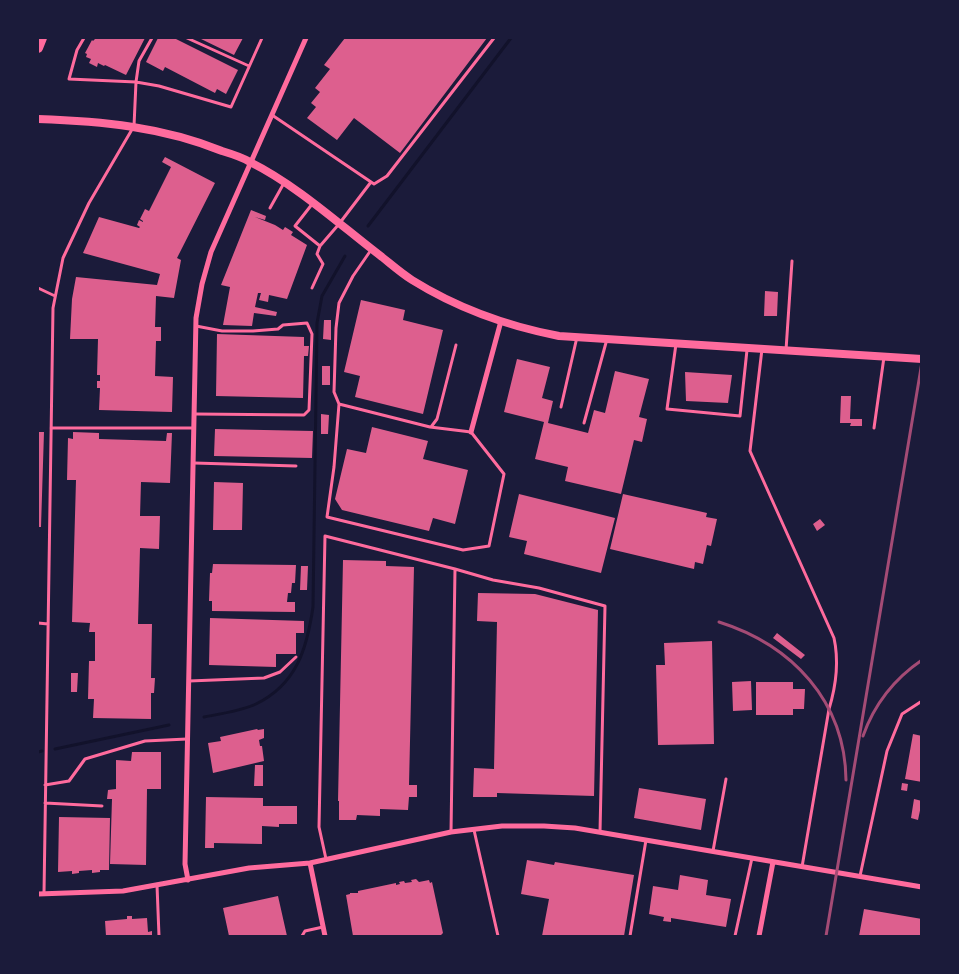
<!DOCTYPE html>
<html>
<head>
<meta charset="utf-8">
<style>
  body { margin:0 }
  #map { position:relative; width:959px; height:974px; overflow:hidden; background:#1b1b3a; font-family:Raleway,sans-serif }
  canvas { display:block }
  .frame { position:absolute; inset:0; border:39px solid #1b1b3a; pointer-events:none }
</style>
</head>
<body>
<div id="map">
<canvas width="959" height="974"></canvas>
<div class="frame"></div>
</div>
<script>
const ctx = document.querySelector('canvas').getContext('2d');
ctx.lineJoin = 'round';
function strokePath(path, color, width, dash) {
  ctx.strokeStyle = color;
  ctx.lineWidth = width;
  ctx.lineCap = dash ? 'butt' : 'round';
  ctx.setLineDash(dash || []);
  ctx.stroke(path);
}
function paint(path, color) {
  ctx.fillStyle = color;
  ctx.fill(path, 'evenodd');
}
strokePath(new Path2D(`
  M368 226 511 38
  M204 717C220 714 241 711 256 704 297 684 307 648 313 607L317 323 322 296 345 256
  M55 749 169 725
  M38 752 42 751`), '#12122b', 3);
paint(new Path2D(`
  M92 38H145L126 75 105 65 104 66 98 63 97 67 89 63 91 59 86 57 87 54 85 53 92 40 93 41 95 39Z
  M158 38H174L238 70 226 94 217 89 215 93 165 67 163 71 146 62Z
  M199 38H243L234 55Z
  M345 38H487L400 153 354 118 337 140 307 118 316 107 311 103 320 92 315 88 330 69 324 65Z
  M165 157 215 183 177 258 181 260 174 298 156 296 155 327H161V341H156L155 376 173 377 172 412 99 410 100 388H97V381H100V375H97L98 339H70L72 299 76 277 157 285 160 274 83 253 99 217 139 228 140 227 137 225 139 220 143 222V221L140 219 145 209 149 211 171 167 162 162Z
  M251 210 266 216 265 220 255 217 275 225 283 230 285 227 293 232 291 235 307 245 287 299 269 295 268 302 259 300 261 293H258L255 307 277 312 276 316 254 313 252 326 223 325 230 287 221 285Z
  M765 291 778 292 777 316H764Z
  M361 300 405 310 403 320 443 330 423 414 355 397 360 376 344 372Z
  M324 320H331V340L323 339Z
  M217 334 304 337V346H309L308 356H304L303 398 216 396Z
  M517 359 550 367 542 398 553 401 548 423 588 433 594 410 605 413 615 371 649 379 639 417 647 419 642 442 634 440 621 494 565 481 568 467 535 459 544 422 504 412Z
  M322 366H330V385H322Z
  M685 372 732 375 728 403 686 401Z
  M841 396H851L850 419H862V426H850L851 423H840Z
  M321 414 329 415 328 434H321Z
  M372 427 428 441 423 459 468 470 455 524 433 518 429 531 342 510 335 499 347 449 366 453Z
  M215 429 313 431 312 458 214 456Z
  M38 432H44L41 527H38Z
  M73 432 99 433V439L166 441 167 433H172L170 483 141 482 140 516H160L159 549 140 548 138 624H152L151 678H155L154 693H151V719L93 718 94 699H88L89 661H95V632H89L90 623 72 622 76 480H67L68 438 73 439Z
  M214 482 243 483 242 530H213Z
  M519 494 615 518 601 573 524 554 527 541 509 537Z
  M623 494 707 513 706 517 717 519 711 546 707 545 703 564 695 562 694 569 610 549Z
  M820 519 825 525 817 531 813 524Z
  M343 560 386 561V566L414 567 409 785H417V797H409L408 810 380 809V816L357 815 356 820H339V801H338Z
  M213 564 296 565 295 583H292L291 593H288L287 602H295V612L212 611V601H209L210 573H212Z
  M301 566H308L307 590H300Z
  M478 593 535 594 598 610 594 796 497 793V797H473L474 768 494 769 497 622 477 621Z
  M210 618 304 621V633H296V654H276V667L209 665Z
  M777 633 805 655 801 659 773 638Z
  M712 641 714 744 658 745 656 665H665L664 643Z
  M71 673H78L77 692H71Z
  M751 681 752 710 733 711 732 682Z
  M756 682H793V689H805L804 709H793V715H756Z
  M257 729 258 730 264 729V738L259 740 260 746H262L264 761 213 773 208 743 221 741 220 737Z
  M913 734 922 736V782L905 779Z
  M132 752H161V789H147L146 865 110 864 112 799H107L108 790 116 789V760L131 761Z
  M255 765H263V786H254Z
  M902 783 908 784 907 791 901 790Z
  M639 788 706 799 701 830 634 818Z
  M206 797 263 798V806H297V824H279V827L262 826V844L214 843V848H205Z
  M914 799 922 801 918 820 911 818Z
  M59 817 110 818 109 870H100V872L92 873V870L79 871V873L72 874V871L58 872Z
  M527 860 554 865 555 862 634 875 624 936H542L549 899 521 894Z
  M680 875 708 880 706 895 731 899 726 927 671 918V922L663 921 664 917 649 914 653 886 678 890Z
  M416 879 419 882 429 880 430 883 432 882 443 933 440 936H353L346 895 350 894V893H358V891L396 883V885L400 884 399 882 404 881 405 883 412 882 411 880Z
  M278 896 287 936H229L223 908Z
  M864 909 922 919V936H859Z
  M127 916H132V919L147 918 148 932 152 931V936H106L105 921 127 919Z`), '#dd5f8e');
strokePath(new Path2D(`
  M84 38 77 50 69 79 136 82 139 61 152 38
  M187 38 249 66
  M272 115 374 184 387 176 494 38
  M313 203 295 226 320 246
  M270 208 284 183
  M38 288 55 296
  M312 288 323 264 317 254 320 246 339 224 371 182
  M676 344 667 409 740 416 747 350
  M762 349 750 451 834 638C839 661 836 686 829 709L802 867
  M786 350 792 261
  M339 404 334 467 327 517 463 550 489 546 504 474 471 432 430 427 339 404 334 392 336 328 339 303 353 276 371 250
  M561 407 577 337
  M195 414 304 415 309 410 312 334 307 323 283 325 278 329 253 331H222L196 326
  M584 423 607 339
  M431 427 437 419 456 345
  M51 428H194
  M874 428 884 357
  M194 463 296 466
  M38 623 48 624
  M189 681 264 678 280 672 296 657
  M45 785 69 781 85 759 145 741 187 739
  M45 803 102 806
  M474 830 498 936
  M451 832 455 569
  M713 851 726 779
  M326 859 319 827 325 536 455 569 493 580 539 588 605 606 600 832
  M860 876 887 751 902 714 922 701
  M157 885 159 936
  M44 893 53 308 63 258 89 203 134 126 136 82 159 86 231 107 262 38
  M302 936 305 931 323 927
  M630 936 646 840
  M735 936 752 858`), '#ff6b9d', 3);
strokePath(new Path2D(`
  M471 432 501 321
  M310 863 325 936
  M188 880 185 864 196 318 202 284 211 252 306 38
  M38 894 123 891 249 868 310 863 451 832 502 826H544L575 828 922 887
  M759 936 773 862`), '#ff6b9d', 5);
strokePath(new Path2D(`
  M38 119C101 121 163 127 222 151 232 154 242 157 250 162 298 186 340 225 382 257 392 265 401 273 412 280 457 308 507 326 559 336L922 359`), '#ff6b9d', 8);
strokePath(new Path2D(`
  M38 48 42 38`), '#ff6b9d', 10);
strokePath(new Path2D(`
  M719 622C792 645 845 701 846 780
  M863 736C874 705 894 679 922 660
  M826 936 922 362`), '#a44b75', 3);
</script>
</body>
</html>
